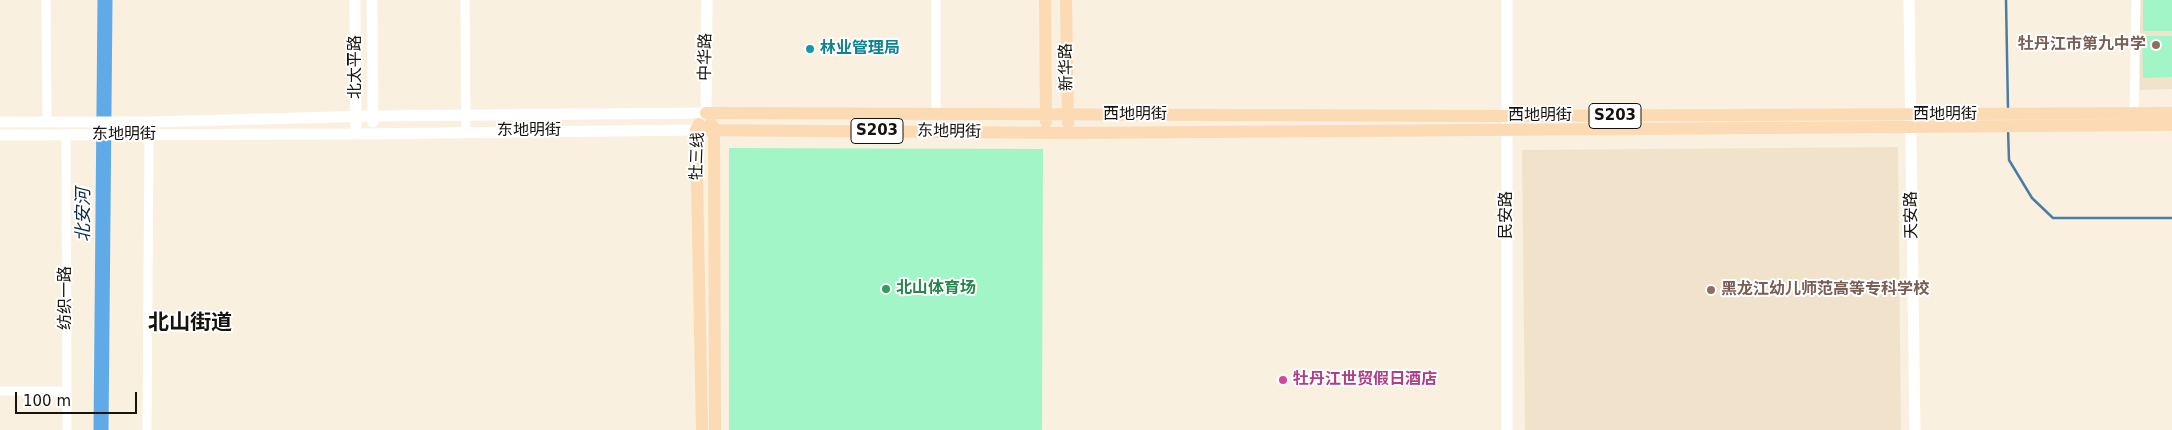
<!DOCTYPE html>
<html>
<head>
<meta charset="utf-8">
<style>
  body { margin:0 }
  #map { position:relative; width:2172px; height:430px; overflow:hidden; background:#faf0df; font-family:"DejaVu Sans",sans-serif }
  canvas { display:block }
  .scale { position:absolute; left:15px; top:392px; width:122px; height:22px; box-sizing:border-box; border:2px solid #16120d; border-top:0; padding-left:6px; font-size:15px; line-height:18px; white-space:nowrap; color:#16120d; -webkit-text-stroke:4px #fff; paint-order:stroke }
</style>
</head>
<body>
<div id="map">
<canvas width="2172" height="430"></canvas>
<div class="scale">100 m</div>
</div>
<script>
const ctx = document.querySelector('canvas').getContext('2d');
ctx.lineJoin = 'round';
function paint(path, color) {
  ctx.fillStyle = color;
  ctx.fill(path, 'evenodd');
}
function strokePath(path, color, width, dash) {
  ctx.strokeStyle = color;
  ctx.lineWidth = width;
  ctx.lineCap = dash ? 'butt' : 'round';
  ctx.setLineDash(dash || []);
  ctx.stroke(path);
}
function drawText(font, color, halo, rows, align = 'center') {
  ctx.font = font + ' "DejaVu Sans","Noto Sans SC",sans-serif';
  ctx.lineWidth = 4;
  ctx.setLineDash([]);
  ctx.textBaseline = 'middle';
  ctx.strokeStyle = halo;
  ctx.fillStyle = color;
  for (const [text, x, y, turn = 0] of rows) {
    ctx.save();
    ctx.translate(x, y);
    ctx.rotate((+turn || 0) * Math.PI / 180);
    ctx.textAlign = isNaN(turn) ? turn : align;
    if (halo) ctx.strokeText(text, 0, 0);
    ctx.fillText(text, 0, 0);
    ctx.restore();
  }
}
paint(new Path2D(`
  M2138 0H2172V89L2140 90Z
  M1898 147 1901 430H1525L1522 150Z`), '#f1e3cb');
paint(new Path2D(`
  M2143 0H2172V31H2143Z
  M2142 36H2172V77L2143 78Z
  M729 148 1043 149 1042 430H729Z`), '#a2f5c6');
strokePath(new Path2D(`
  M2006 0 2008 109
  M2008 129 2009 160 2032 198 2053 218H2172`), '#4a7ca6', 2.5);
strokePath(new Path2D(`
  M101 430 105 0`), '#60aae7', 15);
strokePath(new Path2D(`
  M46 0 47 122
  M465 0 466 131
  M936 0V115
  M2134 113 2136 0
  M66 135 67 430
  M0 391H67
  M147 430 149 135`), '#fff', 9);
strokePath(new Path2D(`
  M355 0 356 134
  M372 0 373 122
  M1909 0 1915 430
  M0 122H150L373 116 706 113 707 0
  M0 135 356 134 696 130
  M1507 430V0`), '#fff', 11);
strokePath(new Path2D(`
  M1045 0 1046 122
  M1066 0 1068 123
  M706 113 1506 116 2172 113
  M711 123 714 129 715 430
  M699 124 696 130 702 430
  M696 130 1068 133 2172 125`), '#fbdab4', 12);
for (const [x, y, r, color] of [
  [2156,45,5,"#8d6e63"],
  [810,49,5,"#0f9aa8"],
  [886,289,5,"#2e9e5b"],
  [1711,290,5,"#8d6e63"],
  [1283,380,5,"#d1479c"]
]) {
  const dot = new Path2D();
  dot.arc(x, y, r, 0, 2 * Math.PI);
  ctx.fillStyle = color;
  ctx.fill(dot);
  strokePath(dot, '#fff', 2);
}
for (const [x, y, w] of [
  [1615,116,52],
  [877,131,52]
]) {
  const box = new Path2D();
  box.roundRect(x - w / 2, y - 12.5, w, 25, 4);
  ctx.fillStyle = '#fff';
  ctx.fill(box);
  strokePath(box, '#16120d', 1);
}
drawText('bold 15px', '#16120d', null, [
  ["S203",1615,116],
  ["S203",877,131]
]);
drawText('bold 16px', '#785e54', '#fff', [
  ["牡丹江市第九中学",2146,45],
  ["黑龙江幼儿师范高等专科学校",1721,290,"left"]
], 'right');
drawText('bold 16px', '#0d838f', '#fff', [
  ["林业管理局",820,49]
], 'left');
drawText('16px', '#16120d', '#fff', [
  ["中华路",706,57,-89],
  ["北太平路",356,67,-90],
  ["新华路",1067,67,-91],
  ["西地明街",1135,115],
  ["西地明街",1945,115],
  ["西地明街",1540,116],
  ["东地明街",529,131],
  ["东地明街",949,132,1],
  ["东地明街",124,135],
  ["牡三线",698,156,-88],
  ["民安路",1507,215,-90],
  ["天安路",1912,215,-91],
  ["纺织一路",66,298,-90]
]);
drawText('bold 16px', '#27864d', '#fff', [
  ["北山体育场",896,289]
], 'left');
drawText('bold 16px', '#b23c85', '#fff', [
  ["牡丹江世贸假日酒店",1293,380]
], 'left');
drawText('italic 18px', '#0c2c45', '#fff', [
  ["北安河",84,215,-90]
]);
drawText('bold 21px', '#16120d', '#fff', [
  ["北山街道",190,324]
]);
</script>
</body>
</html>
